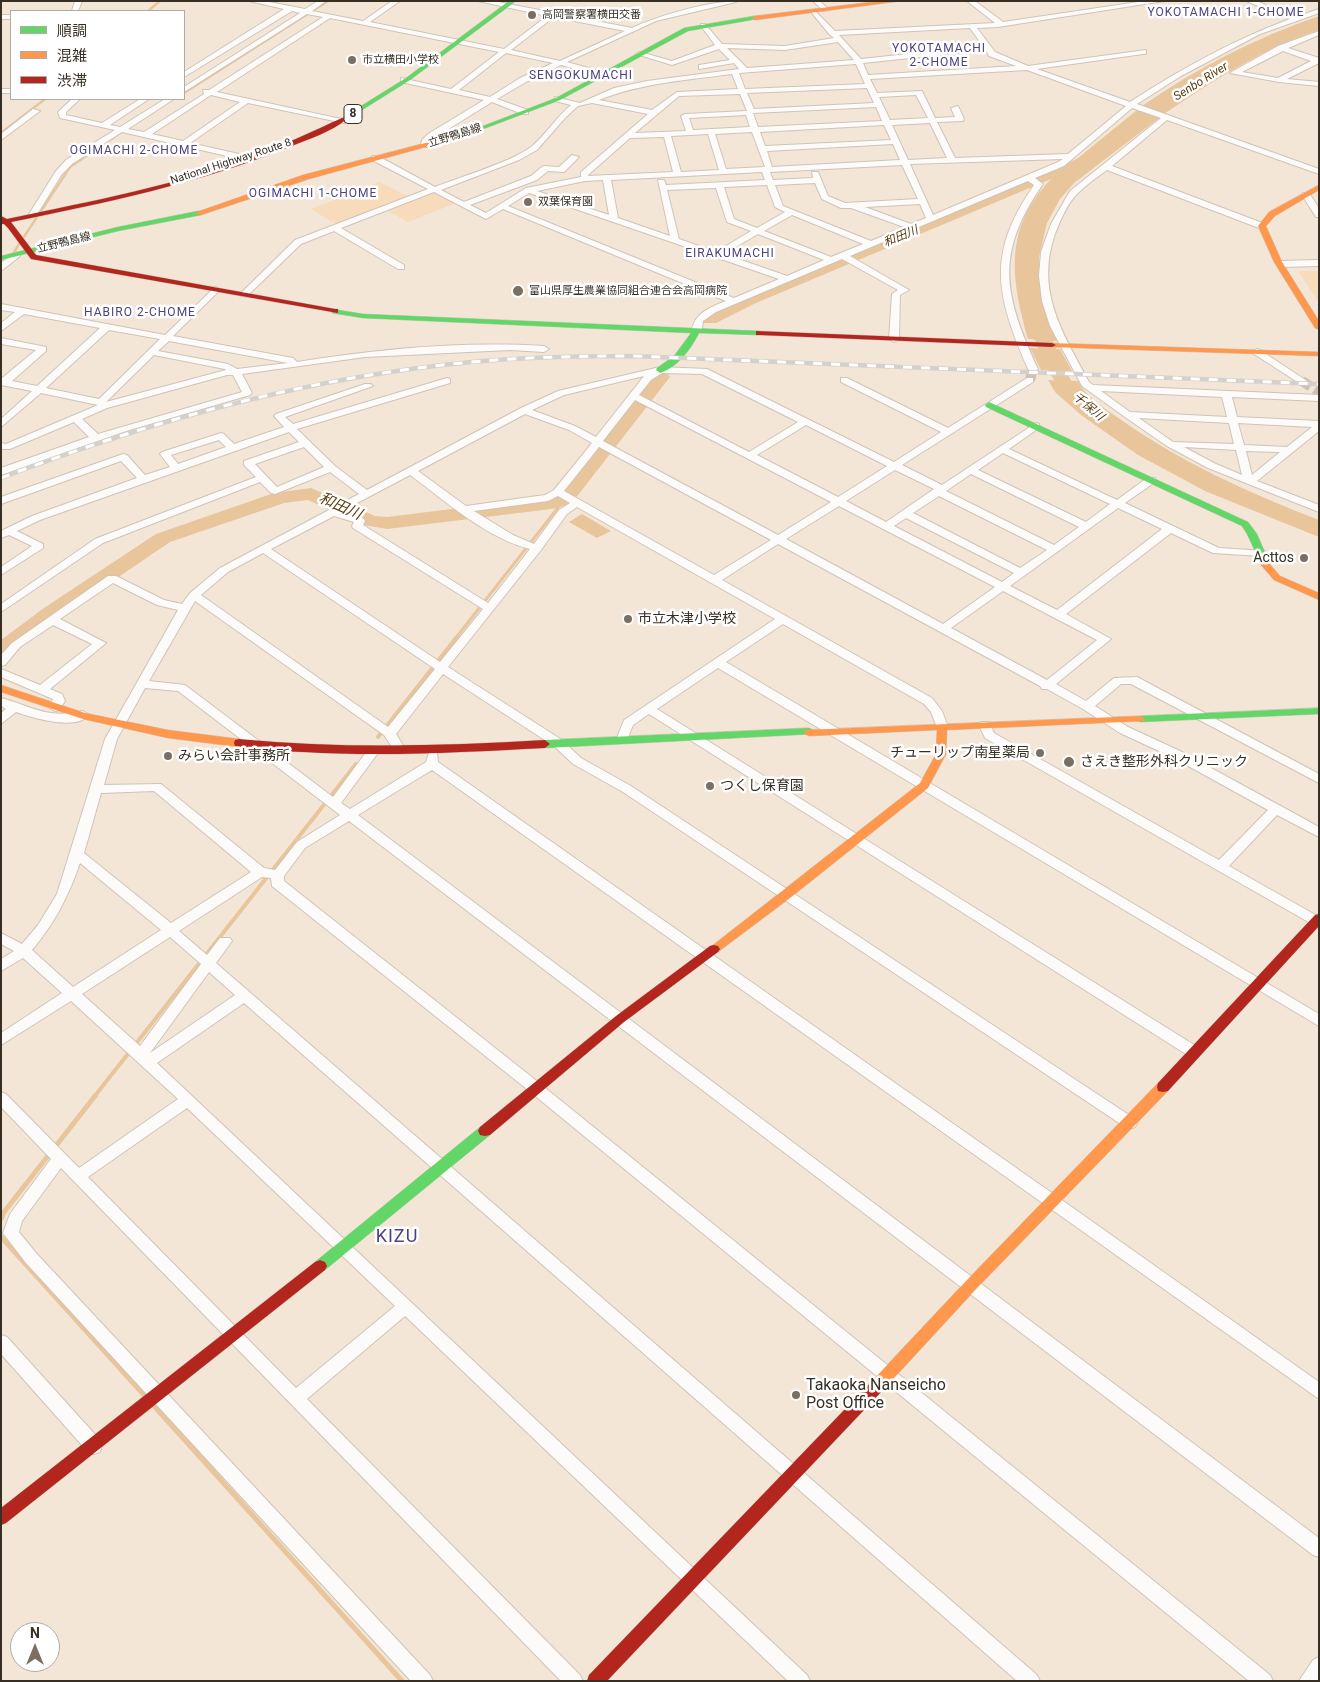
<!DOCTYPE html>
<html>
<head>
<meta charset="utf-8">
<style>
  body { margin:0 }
  #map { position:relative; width:1320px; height:1682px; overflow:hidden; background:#f3e6d7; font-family:Roboto,"Noto Sans JP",sans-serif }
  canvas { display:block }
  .frame { position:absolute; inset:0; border:2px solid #382f24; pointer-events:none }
  .legend { position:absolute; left:10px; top:10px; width:175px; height:90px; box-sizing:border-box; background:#fff; border:1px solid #afaca7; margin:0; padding:6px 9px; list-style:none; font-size:15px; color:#382f24 }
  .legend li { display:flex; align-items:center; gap:10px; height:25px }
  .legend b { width:25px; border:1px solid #afaca7 }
  .north { position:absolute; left:10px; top:1622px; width:50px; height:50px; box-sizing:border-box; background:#fff; border:1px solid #afaca7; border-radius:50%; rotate:0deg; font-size:14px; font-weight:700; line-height:20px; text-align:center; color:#382f24 }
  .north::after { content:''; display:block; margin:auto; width:18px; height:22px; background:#796f63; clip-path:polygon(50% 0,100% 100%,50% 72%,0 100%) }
</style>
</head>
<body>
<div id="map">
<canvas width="1320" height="1682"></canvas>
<div class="frame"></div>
<ul class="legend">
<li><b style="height:6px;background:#63d668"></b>順調</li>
<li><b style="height:6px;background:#ff974d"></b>混雑</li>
<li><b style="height:6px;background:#b3261e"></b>渋滞</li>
</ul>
<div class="north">N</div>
</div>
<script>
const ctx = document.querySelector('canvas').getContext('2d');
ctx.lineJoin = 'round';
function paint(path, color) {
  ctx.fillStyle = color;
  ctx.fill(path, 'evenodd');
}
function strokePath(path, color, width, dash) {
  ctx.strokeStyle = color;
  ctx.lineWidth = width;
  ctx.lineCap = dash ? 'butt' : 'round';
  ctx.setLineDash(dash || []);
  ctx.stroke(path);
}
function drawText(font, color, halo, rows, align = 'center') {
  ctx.font = font + ' Roboto,"Noto Sans JP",sans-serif';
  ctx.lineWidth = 5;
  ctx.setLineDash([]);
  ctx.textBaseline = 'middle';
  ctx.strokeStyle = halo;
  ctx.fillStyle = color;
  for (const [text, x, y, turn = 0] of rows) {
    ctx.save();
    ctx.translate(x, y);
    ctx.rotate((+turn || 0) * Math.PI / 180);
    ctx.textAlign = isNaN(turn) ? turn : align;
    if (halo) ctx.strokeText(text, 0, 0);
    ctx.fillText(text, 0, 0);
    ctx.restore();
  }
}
paint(new Path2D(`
  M379 182 410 197 339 226 311 209Z
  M435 192 456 203 408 222 388 211Z
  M1298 271H1319V303Z`), '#f7dbbb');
paint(new Path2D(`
  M1319 16V30C1263 48 1213 81 1164 114L1142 106C1197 68 1255 38 1319 16Z
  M1137 110 1159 118 1074 183 1060 199 1047 223 1039 257V275L1041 296 1057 341 1028 339C1011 278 1003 228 1052 178L1051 176 1069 163H1072Z
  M1030 348 1060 349 1072 371 1041 370Z
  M1048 380 1078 381C1085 396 1104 408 1117 417 1180 462 1247 492 1319 520V537L1205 491 1138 455 1081 415 1055 392Z
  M582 514 611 531 597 538 569 522Z`), '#e8c59a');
strokePath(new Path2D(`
  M148 11 160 1
  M184 93 328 1
  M1 133 45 99
  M12 255 70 167 126 129`), '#e8c59a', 2.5);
strokePath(new Path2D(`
  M455 639 564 500`), '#e8c59a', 3);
strokePath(new Path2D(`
  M378 737 456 638
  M94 1097 356 764`), '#e8c59a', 4);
strokePath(new Path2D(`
  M1 1219 4 1212 95 1096
  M1 1237 144 1395
  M154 1406 402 1681`), '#e8c59a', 5);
paint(new Path2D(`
  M1089 154 1096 158 1094 161 756 303 716 323H704L701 319 704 315 744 295Z
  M1034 303 1040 304 1042 308 1060 361 1072 382 1093 405 1090 409H1078C1049 381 1035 347 1026 308L1028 304Z
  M661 372 667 373 670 377 571 504 551 509 387 529 364 525 308 500 284 503 170 542 58 618 9 656 1 658V640L44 608 156 534 274 493 311 488 375 516 387 517 557 496 655 373Z`), '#e8c59a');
strokePath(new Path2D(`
  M1030 380 1033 369
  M1302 381 1319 392`), '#cec1b3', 10, [10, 5]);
const street = new Path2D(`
  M75 1H82L78 11H72Z
  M249 1H264L305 9 318 1H326L312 11 363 21 392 1H400L370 22 504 49 547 16 478 1H493L632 28C655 17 711 0 736 2L656 21 567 62 606 73V77L561 65 526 82 497 99 528 110V114H522L492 102 434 138 430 141 428 147H425L421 145 422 140 428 134 484 100 401 82V78L451 89 499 52 330 18 217 92 341 119H344V123L248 103 190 143 252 157 253 159 249 161 122 132 72 164 62 174 36 216H30L29 214 56 171 66 160 115 130 60 118 58 112 72 99H80L66 112V115L102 123 140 99H149L110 125 120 127 165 99H174L128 129 144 132 204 94 203 90H209L323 17 307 14 184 92V87L300 13 292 11 184 77V72L284 9ZM554 17 625 31 560 61 511 50ZM506 53 553 63 520 78 490 97 459 90ZM211 95 240 102 183 141 152 134Z
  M813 1H820L829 10 824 11Z
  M967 1H975L1003 22 1145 1H1164L998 27 977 28 995 52 1028 66 1146 50V54H1143L1037 69 1130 102C1181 69 1233 40 1290 19L1246 1H1256L1296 17 1319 9V13L1260 34 1181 76 1137 104 1319 169V174L1167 120 1112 166 1265 224V228H1259L1107 170C1097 177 1086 185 1077 194 1067 204 1060 221 1055 234 1035 292 1063 333 1089 382L1093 385 1319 395V401L1232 397 1237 417 1319 421V431L1257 481 1319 505V512L1208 468 1167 446 1125 417 1082 386 1050 326 1042 301 1039 276 1041 252 1051 224 1070 191 1161 118 1132 108 1064 166 1035 178 1043 184C994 254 1004 295 1038 369L1033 372 1028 369C996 295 986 254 1034 185L1028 181 850 256 909 290 900 295 899 339 894 342 889 339 892 294 898 290 842 259 716 312 703 321 702 329 697 332 692 329C696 312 711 307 726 301L503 209 486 219 434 192 341 228 404 265V269H398L334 231 301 244 246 297 239 295 295 240 428 189 372 160V156H378L435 187C460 177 511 162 531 147 546 135 556 117 571 105L555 101V97L580 103 614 88 647 81 739 69 734 63 699 69V65L730 60 719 49 672 65 636 54 640 52 672 61 715 45 701 26V24H705L722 44 785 46 834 38 829 34 812 13V11L814 10 835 31 995 23ZM970 28 983 46 861 59 839 35ZM838 42 854 60 747 68 727 48 785 50ZM986 50 989 56 1016 66 868 75 863 63ZM856 64 865 84 745 89 739 73ZM1027 70 1126 106 1068 154 955 158 937 122 963 121 964 119 958 106 951 108 955 117 935 118 922 91 877 93 870 79ZM732 74 738 89 677 92 652 110 599 100C641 83 687 80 732 74ZM867 88 874 103 754 109 747 93ZM740 94 747 111 685 114 681 116 686 131 635 133 679 96ZM916 95 928 118 890 120 879 97ZM592 103 648 114 581 172V177L526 188 486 213 470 205 537 180 548 171 564 172 579 157 572 155 559 167 543 166 531 176 464 202 441 190 519 160 537 150 565 118 578 106ZM876 107 882 121 758 127 753 113ZM746 115 750 127 693 130 689 118ZM930 123 947 158 908 160 892 125ZM884 125 891 140 765 146 760 132ZM752 132 765 167 726 169 715 134ZM708 134 719 170 681 172 671 136ZM664 137 673 172 588 176V175L630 138ZM893 144 900 160 772 167 767 151ZM1063 159 1058 162 933 215 910 164ZM902 165 918 199 845 203 828 196 818 172H812L813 178 773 180 770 172ZM762 172 765 180 666 185 664 180H658L670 236 618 218 611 180ZM603 180 609 215 537 191 585 181ZM815 183 822 199 841 208H851L904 227 871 241 783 206 775 185ZM767 185 775 207 785 212 757 228 734 219 724 187ZM716 188 727 222 751 231 716 252 679 239 667 190ZM529 193 779 279 734 298 508 206ZM920 204 926 218 911 224 865 207ZM792 215 863 244 831 257 764 231ZM758 234 824 260 787 276 724 254ZM1101 391 1222 397 1227 417 1130 412ZM1139 418 1229 423 1234 444 1173 442ZM1238 423 1312 427 1287 447 1244 445ZM1184 447 1236 450 1242 475 1216 464ZM1246 451 1280 452 1252 475Z
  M1 15H11V19H1Z
  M1319 31V35L1288 48 1319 58V63L1287 79 1319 82V86L1279 82 1230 73 1278 46ZM1283 51 1311 61 1278 78 1242 72Z
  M1 89H11V93H1Z
  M33 109 40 111 1 140V134Z
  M1303 193H1309L1319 208V217H1316L1302 195Z
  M16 252 20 255 19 257 1 271V263Z
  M1319 260V266L1280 267 1276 264 1280 261Z
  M215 287 218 288V292L173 336 293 358 297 362C378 349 462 341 544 346L549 349 544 352 510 350 365 357 242 374 252 393 250 395 126 431 1 475V468L89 437 74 422 10 449H1V443L6 444 98 405 41 393 1 427V419L32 391 1 385V379L36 350 1 344V338L46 347V351L12 381 37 386 100 328 24 314 1 331V323L15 312 1 310V304L165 335ZM109 330 160 339 99 399 46 388ZM169 341 288 363 237 369 228 364 158 351ZM154 355 225 369 226 370 106 402ZM227 375H233L242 392 98 434 82 419 107 408Z
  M1257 349 1260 350 1307 381 1305 383H1299L1254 354 1252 352Z
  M660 367 707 369 894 462 941 432 841 382V378H847L948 428 1027 378H1033V382L902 465 942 485 1036 423 1039 424V428L1009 449 1117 500 1147 478H1155V482L1125 503 1219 548 1265 551 1266 553 1261 556 1213 553 1171 533 1066 614 1111 639 1056 684 1086 701 1114 678 1137 677 1319 774V783L1131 684H1121L1095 706 1128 727 1180 751 1319 827V837L1277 815 1229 866 1319 917V928L985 738 979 725 981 722H989L994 733 1219 860 1268 810 1172 757 1120 733 1083 709 1047 689H1042L1040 686 778 544 722 580 932 698 942 711 948 727 942 731 938 730 931 712 924 704 783 624 726 662 1319 1014V1026L718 668 657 709 1199 1048 1201 1052 1199 1056 1194 1057 1189 1056 649 714 633 725 626 743H618L616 740 624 720 775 619 577 507 567 514 541 550 448 667 562 740 581 758 631 786 1135 1119 1137 1123 1135 1127 1130 1129 1125 1127 623 792 573 764 554 746 443 674 396 734 406 750 404 753H396L384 735 195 601 149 681 185 685 333 797 370 747H378L380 750 378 753 341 803 350 809 426 762 429 753H437L438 762 1059 1198 1319 1382V1399L432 770 358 815 1319 1538V1557L1313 1555 349 821 305 848 284 876V881L533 1078 1270 1675 1273 1681H1249L523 1086 272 886 271 878 262 877 179 931 207 955 220 938H230L232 941 216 963 1037 1675 1040 1681H1017L244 1003 157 1063 807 1675 810 1681H788L405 1316 307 1399 580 1675 583 1681H561L61 1168 22 1221 19 1232 36 1253 430 1675 433 1681H411L26 1263 3 1233 10 1214 51 1159 1 1107V1092L6 1094 79 1168 178 1099 71 1001 1 1045V1033L62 993 23 958 1 971V959L14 951 1 944V933L22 944 38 925 57 894 105 739 178 610 157 605 113 583 60 619 106 643 50 689 62 694 65 701 59 710 55 711 49 707 53 699 1 677V669L40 685 92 644 53 625 20 647 5 665 1 666V655L12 643 108 576H116L164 600 182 604 190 593 220 568 359 494 330 472 275 494 271 493 260 482 103 543 1 612V604L95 539 256 477 244 465V461L299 442 289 432 40 520 17 531 43 544V548L1 575V567L32 546 9 535 1 538V531L32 516 137 478 121 461 1 504V497L123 454 127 455 145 475 170 467 160 454 162 452 221 433 224 434 234 444 284 427 274 416 276 414 365 384H371L373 386 285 417 293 424 447 378 450 379V383L297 429 335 466 367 490 521 408 558 391ZM662 373 702 374 798 422 749 452 639 395 651 380ZM644 376 596 437 575 426 532 410 564 395ZM635 400 831 502 778 535 603 441ZM525 414 569 430 592 443 554 490 545 495 466 506 418 471ZM806 425 887 466 838 497 757 455ZM219 440 226 447 178 464 171 455ZM304 447 324 467 277 487 255 464ZM599 447 771 540 714 575 564 491ZM1003 453 1110 504 1086 522 978 470ZM895 470 934 489 886 522 846 501ZM971 474 1079 527 1054 545 946 491ZM410 475C447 502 486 538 530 549L488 603 363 525 365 521 364 519 342 511ZM558 496 570 503 559 510 534 544 513 535 474 511 548 501ZM939 496 1047 550 1020 568 913 513ZM839 506 995 587 943 624 786 539ZM1118 508 1162 529 1057 610 1010 586ZM334 516 354 522 352 526 353 528 483 609 440 662 271 549ZM906 518 1014 573 1002 582 894 526ZM263 553 435 669 388 727 201 595 228 572ZM1003 591 1097 640 1047 680 951 628ZM145 688 178 691 340 815 297 842 275 870 264 868 161 784 104 785 117 739ZM154 791 251 872 171 923 84 853 101 793ZM80 863 161 930 73 987 32 950C55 923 68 897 80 863ZM170 937 201 964 140 1046 82 994ZM209 972 235 995 150 1053ZM187 1108 395 1306 296 1388 88 1177Z
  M1 698C34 707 46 719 83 711L89 715C76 731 33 718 16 712L1 724V713L6 709 1 706Z
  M1 1335 7 1337 100 1440 102 1446 100 1452 94 1454 88 1452 1 1354Z
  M1319 1657V1681H1299L1313 1660Z`);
const fast = new Path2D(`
  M509 1H516L410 80 346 120H342V118L406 78Z
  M755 16 758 18 757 19 688 31 560 100 462 137 457 136 556 98 684 28Z
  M198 211H201V215L118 231 1 260V256L118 227Z
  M332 309 363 314 759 331 763 333 759 335 699 333C691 349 678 367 660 373L656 370 657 368 674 356 691 333 363 318 332 313Z
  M989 402 1248 522 1257 534 1270 564 1268 566H1262L1247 534 1242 526 986 407 985 405Z
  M1319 708V714L1140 722 1135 719 1140 716Z
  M809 728 813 730 814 732 813 734 545 748 540 744 545 740Z
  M485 1126 490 1127 492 1131 490 1135 325 1270 320 1272 315 1270 313 1266 315 1262 480 1127Z`);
const slow = new Path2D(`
  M880 1H901L755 20 752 18 755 16Z
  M460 134 463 136 462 137 309 179 201 215 194 213 303 175Z
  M1319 185V190L1275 216 1266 226 1282 262 1319 321V330L1315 328 1274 262 1258 226 1269 212Z
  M1049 343 1319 352V356L1052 347 1048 345Z
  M1265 561 1268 562 1280 576 1319 593V600L1274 580 1260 564Z
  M1 685 85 713 168 730 239 739 244 743 239 747 168 738 83 719 1 692Z
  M1140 716 1145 719 1144 721 947 730 946 754 928 788 790 898 718 952H710L708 949 920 783 936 754 937 730 809 736 805 734 804 732 805 730Z
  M1163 1082 1168 1083 1169 1087 1168 1091 977 1288 883 1390 878 1392 873 1390 871 1385 873 1380 967 1280 1158 1083Z`);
const jam = new Path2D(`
  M342 118 347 119C333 131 307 140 289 147 200 183 105 203 11 222L36 255 335 309H338V313L31 259 8 228 4 224H1V216L7 219C92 201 180 185 261 153 289 143 315 130 342 118Z
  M756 331 1052 343 1056 345 1052 347 759 335H756Z
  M239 739C341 749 443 746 545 740L550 744 545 748C465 752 384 757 304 752 282 751 257 751 235 746L234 743 235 740Z
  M1319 914V926L1168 1091 1163 1092 1158 1091 1157 1087 1158 1083 1315 915Z
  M714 945 718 946 720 949 718 952 624 1022 490 1135 485 1136 480 1135 478 1131 480 1127 616 1016 710 946Z
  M320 1260 325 1262 327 1266 325 1270 6 1523 1 1525V1508L315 1262Z
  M878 1378 883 1380 885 1385 883 1390 607 1681H587L589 1675 873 1380Z`);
strokePath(street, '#cec4b8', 2);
strokePath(fast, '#cec4b8', 1);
strokePath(slow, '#cec4b8', 1);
strokePath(jam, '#cec4b8', 1);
paint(street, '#fdfbf9');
paint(fast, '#63d668');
paint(slow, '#ff974d');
paint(jam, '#b3261e');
const rail = new Path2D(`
  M1 478C153 420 309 377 472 362 526 357 580 356 634 356L1319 384`);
strokePath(rail, '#d4d1cd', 4.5);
strokePath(rail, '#fff', 3, [9]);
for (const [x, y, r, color] of [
  [532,15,5,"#796f63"],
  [352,60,5,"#796f63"],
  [528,202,5,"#796f63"],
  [518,291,6,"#796f63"],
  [1304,558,5,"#796f63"],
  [628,619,5,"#796f63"],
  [1040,753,5,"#796f63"],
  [168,756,5,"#796f63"],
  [1069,762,6,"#796f63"],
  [710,786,5,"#796f63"],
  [796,1395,5,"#796f63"]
]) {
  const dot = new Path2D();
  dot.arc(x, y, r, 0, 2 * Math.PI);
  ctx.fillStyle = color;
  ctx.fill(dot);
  strokePath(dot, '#fff', 2);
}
drawText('11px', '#382f24', '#fff', [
  ["高岡警察署横田交番",542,15],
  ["市立横田小学校",362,60],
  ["双葉保育園",538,202],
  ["富山県厚生農業協同組合連合会高岡病院",529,291]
], 'left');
drawText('11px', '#382f24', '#fff', [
  ["立野鴨島線",455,136,-17],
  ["National Highway Route 8",231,162,-18],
  ["立野鴨島線",64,243,-14]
]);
ctx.letterSpacing = '1px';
drawText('12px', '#4c4380', '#fff', [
  ["YOKOTAMACHI 1-CHOME",1226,13],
  ["YOKOTAMACHI",939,49],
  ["2-CHOME",939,63],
  ["SENGOKUMACHI",581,76],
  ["OGIMACHI 2-CHOME",134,151],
  ["OGIMACHI 1-CHOME",313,194],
  ["EIRAKUMACHI",730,254],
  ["HABIRO 2-CHOME",140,313]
]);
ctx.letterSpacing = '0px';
drawText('italic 12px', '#5a3c12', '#fff', [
  ["Senbo River",1201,82,-32],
  ["和田川",901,237,-23],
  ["千保川",1088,407,40]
]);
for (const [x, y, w] of [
  [353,114,18]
]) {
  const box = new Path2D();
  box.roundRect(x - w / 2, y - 9.5, w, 19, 4);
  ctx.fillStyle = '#fff';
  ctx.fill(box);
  strokePath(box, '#382f24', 1);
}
drawText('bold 12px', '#382f24', null, [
  ["8",353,114]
]);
drawText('14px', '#382f24', '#fff', [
  ["Acttos",1294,558,"right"],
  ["市立木津小学校",638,619],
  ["チューリップ南星薬局",1030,753,"right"],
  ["みらい会計事務所",178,756],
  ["さえき整形外科クリニック",1080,762],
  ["つくし保育園",720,786]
], 'left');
drawText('italic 15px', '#5a3c12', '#fff', [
  ["和田川",340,507,24]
]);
drawText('16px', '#382f24', '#fff', [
  ["Takaoka Nanseicho",806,1386],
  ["Post Office",806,1404]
], 'left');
ctx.letterSpacing = '1px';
drawText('18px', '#4c4380', '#fff', [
  ["KIZU",397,1237]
]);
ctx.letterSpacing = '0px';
</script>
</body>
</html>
